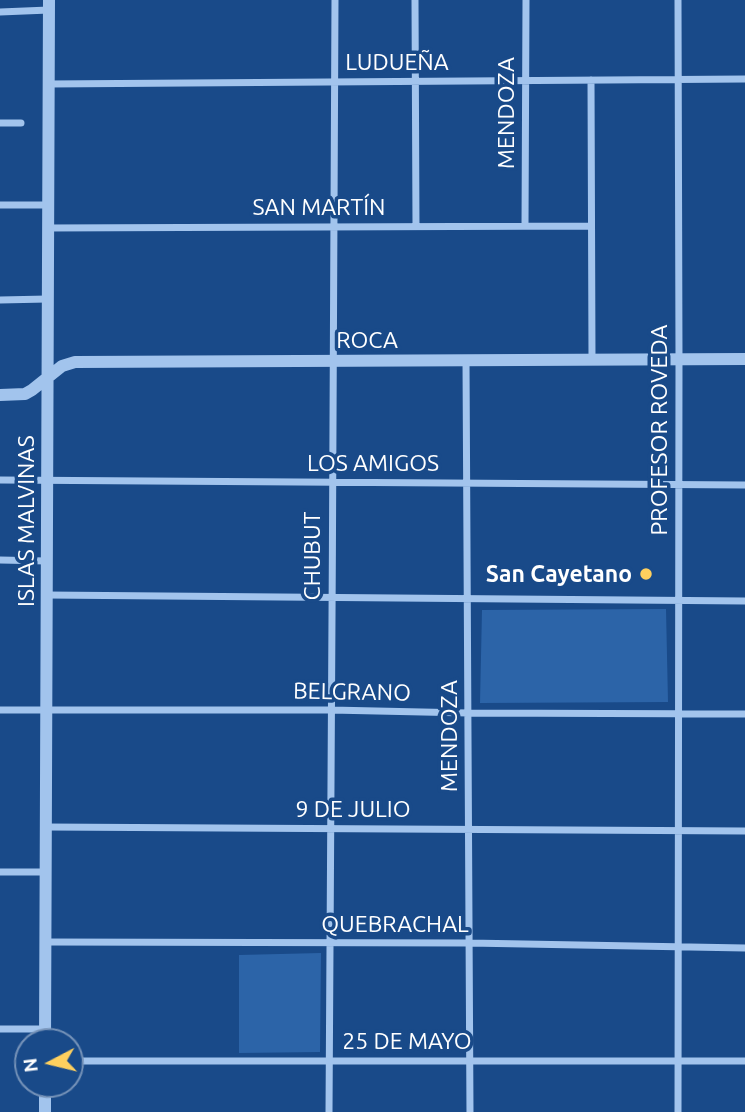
<!DOCTYPE html>
<html>
<head>
<meta charset="utf-8">
<style>
  body { margin:0 }
  #map { position:relative; width:745px; height:1112px; overflow:hidden; background:#194a89; font-family:Ubuntu,sans-serif }
  canvas { display:block }
  .north { position:absolute; left:14px; top:1028px; width:70px; height:70px; box-sizing:border-box; background:#194a89; border:2px solid #7592b8; border-radius:50%; rotate:263deg; font-size:19px; font-weight:700; line-height:28px; text-align:center; color:#fff }
  .north::after { content:''; display:block; margin:auto; width:24px; height:32px; background:#ffd05e; clip-path:polygon(50% 0,100% 100%,50% 72%,0 100%) }
</style>
</head>
<body>
<div id="map">
<canvas width="745" height="1112"></canvas>
<div class="north">N</div>
</div>
<script>
const ctx = document.querySelector('canvas').getContext('2d');
ctx.lineJoin = 'round';
function paint(path, color) {
  ctx.fillStyle = color;
  ctx.fill(path, 'evenodd');
}
function strokePath(path, color, width, dash) {
  ctx.strokeStyle = color;
  ctx.lineWidth = width;
  ctx.lineCap = dash ? 'butt' : 'round';
  ctx.setLineDash(dash || []);
  ctx.stroke(path);
}
function drawText(font, color, halo, rows, align = 'center') {
  ctx.font = font + ' Ubuntu,sans-serif';
  ctx.lineWidth = 7;
  ctx.setLineDash([]);
  ctx.textBaseline = 'middle';
  ctx.strokeStyle = halo;
  ctx.fillStyle = color;
  for (const [text, x, y, turn = 0] of rows) {
    ctx.save();
    ctx.translate(x, y);
    ctx.rotate((+turn || 0) * Math.PI / 180);
    ctx.textAlign = isNaN(turn) ? turn : align;
    if (halo) ctx.strokeText(text, 0, 0);
    ctx.fillText(text, 0, 0);
    ctx.restore();
  }
}
paint(new Path2D(`
  M666 609 668 702 480 703 482 610Z
  M321 953 320 1052 239 1053V955Z`), '#2c64a8');
strokePath(new Path2D(`
  M415 0 416 226
  M678 0 679 360 678 1112
  M0 12 49 10
  M591 80 592 360
  M49 84 745 79
  M0 123H21
  M0 205H48
  M525 226 526 0
  M47 228 590 226
  M0 300 47 299
  M466 361 470 1112
  M0 480 745 485
  M0 560 47 561
  M47 595 745 601
  M0 710H331L468 713 745 714
  M46 827 745 831
  M0 872H46
  M45 942 469 943 745 948
  M0 1029H45
  M70 1061H745
  M329 1112C333 741 332 371 335 0`), '#a2c4ed', 7);
strokePath(new Path2D(`
  M0 395 25 394 32 390 62 366 75 362 745 359
  M45 1042 49 0
  M45 1112V1084`), '#a2c4ed', 12);
for (const [x, y, r, color] of [
  [646,574,7,"#ffd05e"]
]) {
  const dot = new Path2D();
  dot.arc(x, y, r, 0, 2 * Math.PI);
  ctx.fillStyle = color;
  ctx.fill(dot);
  strokePath(dot, '#194a89', 2.5);
}
drawText('23px', '#fff', '#194a89', [
  ["LUDUEÑA",397,62],
  ["MENDOZA",506,113,-90],
  ["SAN MARTÍN",319,207],
  ["ROCA",367,340],
  ["PROFESOR ROVEDA",659,430,-90],
  ["LOS AMIGOS",373,463],
  ["ISLAS MALVINAS",26,521,-90],
  ["CHUBUT",312,556,-90],
  ["BELGRANO",352,692,1],
  ["MENDOZA",449,736,-90],
  ["9 DE JULIO",353,809],
  ["QUEBRACHAL",395,924],
  ["25 DE MAYO",407,1041]
]);
drawText('bold 23px', '#fff', '#194a89', [
  ["San Cayetano",632,574]
], 'right');
</script>
</body>
</html>
